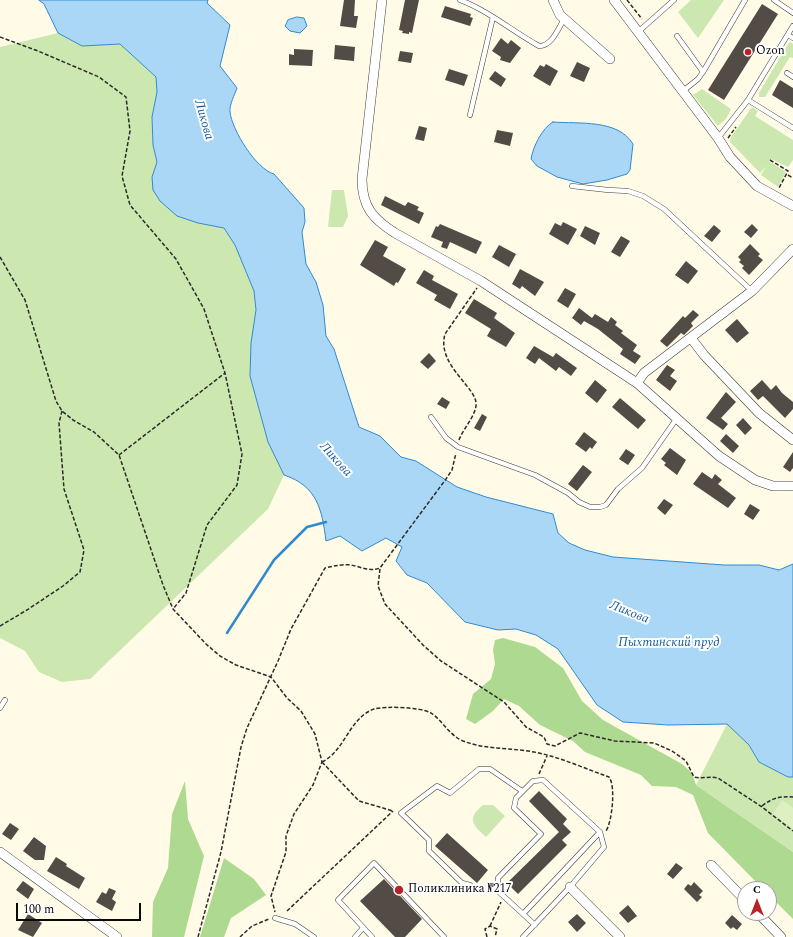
<!DOCTYPE html>
<html>
<head>
<meta charset="utf-8">
<style>
  body { margin:0 }
  #map { position:relative; width:793px; height:937px; overflow:hidden; background:#fffbe6; font-family:Spectral,serif }
  canvas { display:block }
  .north { position:absolute; left:737px; top:881px; width:40px; height:40px; box-sizing:border-box; background:#fff; border:1px solid #9d9d9d; border-radius:50%; rotate:0deg; font-size:11px; font-weight:700; line-height:16px; text-align:center; color:#090909 }
  .north::after { content:''; display:block; margin:auto; width:14px; height:18px; background:#b92124; clip-path:polygon(50% 0,100% 100%,50% 72%,0 100%) }
  .scale { position:absolute; left:16px; top:903px; width:125px; height:18px; box-sizing:border-box; border:2px solid #090909; border-top:0; padding-left:5px; font-size:12px; line-height:14px; white-space:nowrap; color:#090909; -webkit-text-stroke:3px #fff; paint-order:stroke }
</style>
</head>
<body>
<div id="map">
<canvas width="793" height="937"></canvas>
<div class="north">С</div>
<div class="scale">100 m</div>
</div>
<script>
const ctx = document.querySelector('canvas').getContext('2d');
ctx.lineJoin = 'round';
function paint(path, color) {
  ctx.fillStyle = color;
  ctx.fill(path, 'evenodd');
}
function strokePath(path, color, width, dash) {
  ctx.strokeStyle = color;
  ctx.lineWidth = width;
  ctx.lineCap = dash ? 'butt' : 'round';
  ctx.setLineDash(dash || []);
  ctx.stroke(path);
}
function drawText(font, color, halo, rows, align = 'center') {
  ctx.font = font + ' Spectral,serif';
  ctx.lineWidth = 4;
  ctx.setLineDash([]);
  ctx.textBaseline = 'middle';
  ctx.strokeStyle = halo;
  ctx.fillStyle = color;
  for (const [text, x, y, turn = 0] of rows) {
    ctx.save();
    ctx.translate(x, y);
    ctx.rotate((+turn || 0) * Math.PI / 180);
    ctx.textAlign = isNaN(turn) ? turn : align;
    if (halo) ctx.strokeText(text, 0, 0);
    ctx.fillText(text, 0, 0);
    ctx.restore();
  }
}
paint(new Path2D(`
  M691 0H724L698 38 678 12Z
  M58 33 82 46 120 44 156 77 157 92 152 117 153 145 157 162 152 177 198 223 224 228 235 245 254 291 256 310 251 343 250 376 268 442 284 475 268 509 90 679 62 682 39 672 25 651 0 638V47Z
  M790 42 793 44V58L790 57 765 97H759V93L788 44Z
  M702 89 731 109 726 119 718 126 693 95Z
  M752 107 758 111 755 116 793 140V160L788 167 771 159 769 161 786 172 778 187 761 175 766 166 760 173 730 142 731 137Z
  M332 190H344L348 216 343 227H328Z
  M727 724 749 745 759 762 788 777H793V852L696 785Z
  M483 805H493L505 816 486 837C473 825 466 819 483 805Z`), '#cce8b0');
paint(new Path2D(`
  M503 638 535 647 563 668 582 701 603 720 682 764 692 773 696 785 793 852V919L769 895V889H763L708 833 693 795 676 787 652 786 641 775 585 752 573 741 540 725 519 706 504 699 493 711 475 724 466 719 473 694 491 679 495 664 493 650 495 640Z
  M185 781 188 819 204 856 184 937H152L153 902 168 868 172 814Z
  M224 858 254 879 266 895 231 918 224 937H200Z`), '#aed990');
paint(new Path2D(`
  M782 800 793 808V829L773 814Z`), '#deefc2');
const water = new Path2D(`
  M39 0H208L207 3 230 25 220 66 237 88C235 94 229 105 230 112 232 130 256 169 274 174L304 208 305 222 302 232 306 264 316 282 323 305 326 336 334 349 359 427 380 436 401 457 416 461 457 487 486 497 553 514 558 533 569 543 585 550 613 557 724 565H759L779 570 793 564V777H788L759 762 749 745 727 724 668 725 623 722 597 705 558 649 536 635 516 629 498 630 465 622 427 583 407 575 396 561 402 547 386 538 362 551 340 536 326 541C322 509 317 486 284 475L268 442 250 376 251 343 256 310 254 291 235 245 224 228 198 223 177 216 160 201 153 190 152 177 157 162 153 145 152 117 157 92 156 77 120 44 82 46 58 33 44 4Z
  M297 17 304 18 307 26 300 33 290 31 285 26 288 20Z
  M553 122C579 124 618 119 633 144L630 170 627 174 607 180 583 184 557 177 537 166 531 159C533 147 542 128 553 122Z`);
paint(water, '#aad7f6');
strokePath(water, '#318ace', 1);
strokePath(new Path2D(`
  M227 633 274 560 307 527 326 522`), '#318ace', 2.5);
paint(new Path2D(`
  M344 0H355L354 16H358L356 28 340 26Z
  M405 0H419L412 33 409 32V34L402 33 403 31 399 30Z
  M762 4 778 14 724 100 708 90Z
  M445 6 471 14 470 17 473 18 470 26 441 17Z
  M501 38 508 44 511 40 521 48 510 63 500 60 501 57 492 51Z
  M335 45 355 47 354 61 334 59Z
  M294 49 313 50 312 66 289 65V54L294 55Z
  M400 51 413 53 411 63 398 61Z
  M577 62 590 68 584 82 570 76Z
  M546 64 558 71 550 86 533 76 540 65 544 67Z
  M449 69 468 75 464 86 445 80Z
  M495 71 506 79 501 87 489 79Z
  M780 80 793 88V108L772 95Z
  M419 126 427 128 424 141 415 139Z
  M497 130 513 133 510 146 494 142Z
  M385 196 405 206 408 202 419 207 417 210 424 213 419 224 381 205Z
  M563 222 577 229 568 245 549 234 555 223 561 226Z
  M440 224 482 242 476 254 450 242 447 249 441 247 443 242 431 237 436 226 438 227Z
  M752 224 758 230 751 238 744 232Z
  M714 225 721 231 712 242 704 236Z
  M585 226 600 233 595 245 580 236Z
  M621 236 630 241 620 257 611 252Z
  M375 240 388 247 383 256 406 269 398 283 396 282 394 286 360 265Z
  M750 244 760 254 758 256 763 260 749 275 742 268 744 266 739 262 741 260 738 257Z
  M499 245 516 254 509 267 492 257Z
  M686 261 698 271 688 284 675 275Z
  M520 269 544 282 535 296 522 286 520 289 512 284Z
  M424 270 434 276 432 280 458 294 450 309 434 300 437 295 416 283Z
  M565 288 576 294 568 308 557 301Z
  M474 299 497 313 494 318 515 333 506 347 487 336 491 329 465 313Z
  M579 308 592 318 595 314 608 322 611 317 617 322 615 325 623 331 621 333 637 345 633 351 641 356 635 364 620 354 623 349 598 329 584 321 581 325 572 318Z
  M693 310 699 315 691 323 693 326 684 335 681 333 667 347 660 341 683 316 685 318Z
  M737 319 749 333 737 343 725 330Z
  M534 346 553 357 556 353 577 368 571 376 559 367 556 371 539 358 535 364 526 358Z
  M429 353 436 361 428 369 420 362Z
  M667 365 675 370 670 376 677 381 670 391 656 380Z
  M595 380 607 390 597 403 585 393Z
  M762 380 771 390 776 385 782 393 793 402V409L785 418 763 396 758 400 750 391Z
  M726 392 736 402 721 418 728 424 723 430 706 418Z
  M442 397 450 402 446 409 437 404Z
  M620 398 646 420 638 429 612 407Z
  M482 414 487 417 480 431 474 428Z
  M743 418 752 428 745 435 736 425Z
  M584 432 597 442 592 449 590 447 586 452 575 444Z
  M726 434 739 446 733 453 720 441Z
  M670 448 686 460 677 475 664 465 666 463 661 459Z
  M626 449 635 455 628 465 619 459Z
  M793 452V468L790 472 783 467Z
  M583 465 592 472 577 491 568 484Z
  M702 472 712 479 715 474 722 480 718 484 736 498 728 508 693 484Z
  M664 499 673 505 665 515 657 508Z
  M750 504 760 510 753 520 744 514Z
  M539 791 567 819 563 824 571 832 562 840 567 845 518 894 507 883 559 832 529 801Z
  M10 823 19 829 11 840 2 834Z
  M447 833 488 870 477 883 435 846Z
  M34 837 46 846 44 860H35L23 851Z
  M56 857 67 864 66 866 85 878 79 889 47 871Z
  M676 863 683 868 673 879 667 874Z
  M384 879 422 919 405 937H395L360 901Z
  M23 881 34 889 28 899 16 890Z
  M694 882 703 891 699 895 702 897 697 902 684 889 688 884 691 886Z
  M109 888 116 891 112 899 116 902 112 911 96 902 102 892 106 894Z
  M628 905 637 916 628 923 619 913Z
  M28 914 42 923 33 937 18 930Z
  M577 914 586 923 577 932 568 922Z
  M732 915 742 924 737 930 733 927 731 929 725 923Z`), '#524b46');
const lane = new Path2D(`
  M460 0C489 11 512 31 539 46 552 46 558 29 564 19
  M774 0 793 13
  M638 32 674 0
  M788 35 793 38
  M677 36 703 72
  M787 73 793 77
  M683 91 698 79 703 72 745 0
  M748 100 793 128
  M470 115 493 17
  M718 138 748 100 793 26
  M572 186 608 190 628 191 643 196 664 209 752 291
  M431 417 446 438 458 447 535 475 568 493 579 502 590 507H600L606 505 618 489 642 468 677 418
  M0 708 5 700
  M470 885 462 883 429 851V840L401 813 437 786 450 793 479 769H490L522 791
  M523 914 600 832
  M275 918 295 924 314 937
  M355 937 363 928
  M372 937 338 900 374 863 444 937
  M523 937 570 887 604 847 600 832 543 780 533 781 516 798 514 808 541 834 498 878 499 892 535 925`);
const street = new Path2D(`
  M382 0 362 179C362 207 373 219 395 233L481 281 637 383 719 456 755 480 773 486H793
  M553 0 560 15 610 59
  M614 0 718 138 730 157 757 186 793 206
  M691 338 704 355 759 413 793 440
  M637 383 644 373 752 291 793 249
  M0 852 117 937
  M711 865 745 900
  M570 887 620 937
  M758 913 781 937`);
strokePath(lane, '#3c3c3c', 5.5);
strokePath(street, '#3c3c3c', 10);
strokePath(new Path2D(`
  M627 0 642 19
  M0 37 38 51 99 77 126 97 130 131 122 176 130 205 176 259 204 309 225 373
  M728 138 736 127
  M770 160 788 171 779 188
  M788 175 793 178
  M0 257 25 300 56 401 62 411 73 420 94 432 119 455 163 585 173 609 206 644 220 656 236 665 271 677 287 698 301 711 315 734 322 762 313 785 294 814 286 836V852L271 896 275 912
  M459 440C463 429 474 418 476 406 479 388 436 366 445 334L477 288
  M119 455 225 373 242 454 237 485 207 525 186 593 173 609
  M380 569 378 586 385 604 423 645 441 661 504 702 526 727 544 737 547 744 555 746 580 733 615 741 654 743 672 751 686 761 694 777C703 779 710 776 718 778L762 807 793 831
  M0 626 27 610 63 586 80 572 84 550 64 489 59 423 62 411
  M322 762C345 751 349 718 374 709 385 706 421 707 431 713 443 721 449 735 463 741 484 749 506 748 528 751 556 755 583 768 609 777 616 786 612 822 606 831
  M322 762 359 801 393 811
  M539 774 547 756
  M762 806C772 798 780 796 793 797
  M287 911 393 811
  M490 926 501 902
  M198 937 221 852 241 747 247 728 278 661 291 629 325 568C334 566 342 564 351 565 361 567 371 572 380 568L446 479 452 470 456 453
  M240 937 252 926 269 919
  M487 937 485 929 490 926 497 929 495 937`), '#2b2b2b', 1.5, [4, 2]);
strokePath(lane, '#fff', 4.5);
strokePath(street, '#fff', 9);
for (const [x, y, r, color] of [
  [748,52,4,"#b92124"],
  [399,890,5,"#b92124"]
]) {
  const dot = new Path2D();
  dot.arc(x, y, r, 0, 2 * Math.PI);
  ctx.fillStyle = color;
  ctx.fill(dot);
  strokePath(dot, '#fff', 1.5);
}
drawText('12px', '#090909', '#fff', [
  ["Ozon",756,52],
  ["Поликлиника №217",408,890]
], 'left');
drawText('italic 13px', '#135b9a', '#fff', [
  ["Ликова",203,120,74],
  ["Ликова",335,460,48],
  ["Ликова",629,613,22],
  ["Пыхтинский пруд",669,643]
]);
</script>
</body>
</html>
